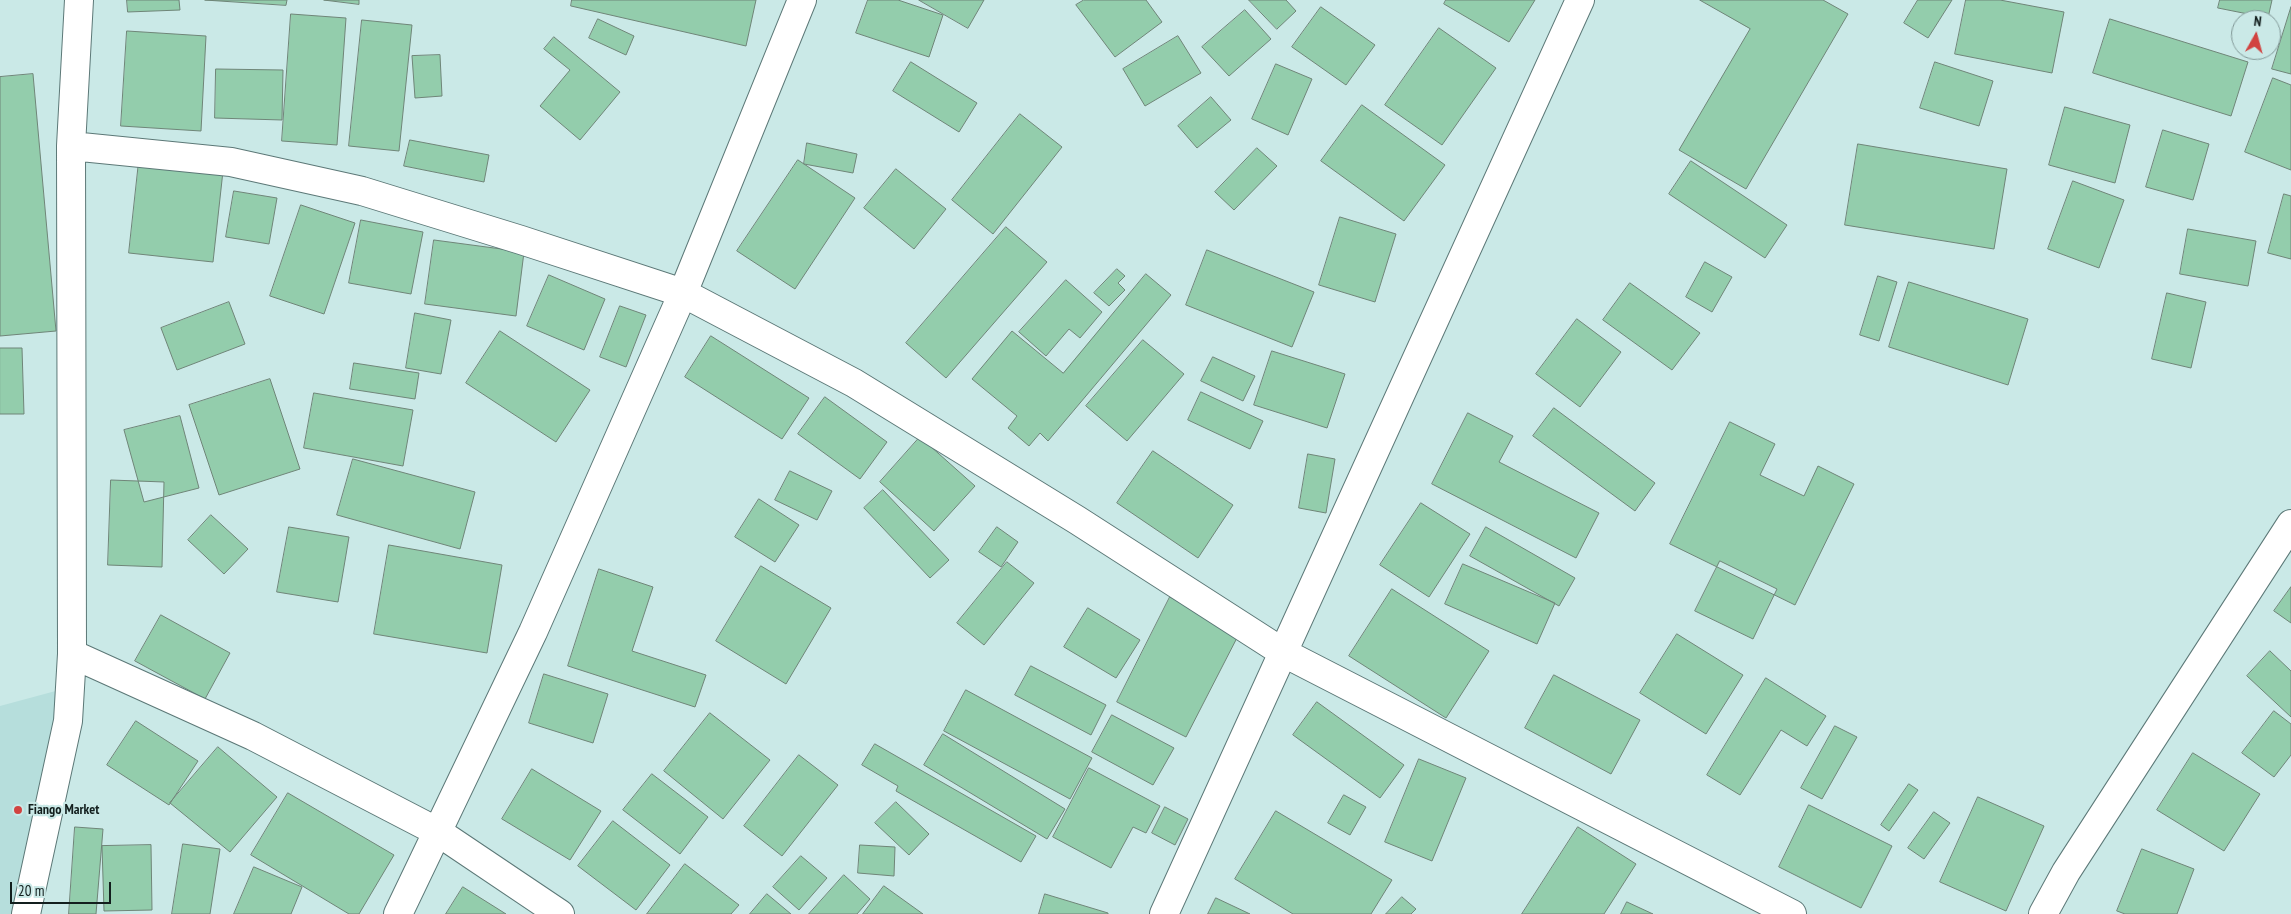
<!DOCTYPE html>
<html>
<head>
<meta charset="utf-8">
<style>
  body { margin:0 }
  #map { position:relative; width:2291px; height:914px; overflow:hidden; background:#cae9e7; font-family:"PT Sans Narrow",sans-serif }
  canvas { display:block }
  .north { position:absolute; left:2231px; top:10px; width:50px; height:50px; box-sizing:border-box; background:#cae9e7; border:1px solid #819897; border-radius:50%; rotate:7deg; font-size:14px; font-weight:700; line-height:20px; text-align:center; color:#131f1e }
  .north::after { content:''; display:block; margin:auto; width:18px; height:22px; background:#d14340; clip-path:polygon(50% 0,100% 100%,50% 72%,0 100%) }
  .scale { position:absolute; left:10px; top:882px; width:101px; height:22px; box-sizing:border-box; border:2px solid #131f1e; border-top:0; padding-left:6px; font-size:15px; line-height:18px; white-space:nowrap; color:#131f1e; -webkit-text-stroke:4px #cae9e7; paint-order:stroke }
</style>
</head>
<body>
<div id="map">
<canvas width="2291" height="914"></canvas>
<div class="north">N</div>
<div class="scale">20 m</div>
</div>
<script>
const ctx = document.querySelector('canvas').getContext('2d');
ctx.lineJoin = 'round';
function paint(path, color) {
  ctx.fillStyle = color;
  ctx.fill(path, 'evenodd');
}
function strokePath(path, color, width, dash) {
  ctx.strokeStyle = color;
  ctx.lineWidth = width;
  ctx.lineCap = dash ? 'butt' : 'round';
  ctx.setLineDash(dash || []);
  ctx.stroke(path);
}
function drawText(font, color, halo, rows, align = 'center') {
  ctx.font = font + ' "PT Sans Narrow",sans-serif';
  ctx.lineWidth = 4.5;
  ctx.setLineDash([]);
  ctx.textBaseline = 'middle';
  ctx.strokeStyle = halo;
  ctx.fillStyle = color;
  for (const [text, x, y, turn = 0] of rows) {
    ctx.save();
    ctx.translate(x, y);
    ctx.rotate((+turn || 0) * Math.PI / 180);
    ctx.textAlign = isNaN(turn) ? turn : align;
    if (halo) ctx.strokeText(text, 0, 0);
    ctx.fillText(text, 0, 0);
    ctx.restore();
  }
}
paint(new Path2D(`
  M63 689 13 914H0V706Z`), '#b6dedc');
const building = new Path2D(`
  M127 0H179L180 10 128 12Z
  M205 0H287L286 5Z
  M324 0H359V4Z
  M572 0H756L746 46 571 6Z
  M868 0H898L943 15 929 57 856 33Z
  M919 0H984L968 28Z
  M1084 0H1146L1162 22 1115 57 1076 5Z
  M1249 0H1286L1296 11 1277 29Z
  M1446 0H1535L1509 42 1444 4Z
  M1700 0H1823L1848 14 1746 189 1679 150 1750 29Z
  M1918 0H1952L1928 38 1904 23Z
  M1966 0H2000L2064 12 2052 73 1955 54Z
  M2220 0H2272L2268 18 2218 8Z
  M1321 7 1375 45 1346 85 1292 47Z
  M2291 7V74L2272 69Z
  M1245 10 1271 39 1229 76 1202 47Z
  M291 14 346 18 337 145 282 141Z
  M598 19 634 36 626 55 589 38Z
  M2110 19 2248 62 2231 116 2093 73Z
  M362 20 412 25 399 151 349 146Z
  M1439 28 1496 68 1442 145 1385 105Z
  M127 31 206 36 201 131 121 126Z
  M1178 36 1201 73 1145 106 1123 69Z
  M554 37 620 92 580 140 540 106 570 70 544 49Z
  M440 55 442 96 415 98 412 56Z
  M911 62 977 103 959 132 893 91Z
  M1935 62 1993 81 1979 126 1920 108Z
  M1276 64 1312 79 1288 135 1252 119Z
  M216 69 283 70 282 120 215 118Z
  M33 74 56 331 0 336V77Z
  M2273 78 2291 85V170L2245 152Z
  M1211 97 1231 120 1197 148 1178 126Z
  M1362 105 1445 165 1404 221 1321 161Z
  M2065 107 2130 125 2115 183 2049 165Z
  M1020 114 1062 147 993 234 952 200Z
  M2163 130 2209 144 2193 200 2146 187Z
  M410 140 489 155 484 182 404 166Z
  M807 143 857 154 853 173 804 164Z
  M1858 144 2007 169 1994 249 1845 225Z
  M1257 148 1277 166 1234 210 1215 192Z
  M798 160 855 198 795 289 737 251Z
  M139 161 223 171 213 262 129 253Z
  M1691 161 1787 225 1765 258 1669 194Z
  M896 169 946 209 914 249 864 208Z
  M2073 181 2124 200 2099 268 2048 249Z
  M234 191 277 198 269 244 226 237Z
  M2284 194 2291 196V259L2268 253Z
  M301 205 355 223 324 314 270 296Z
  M1340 217 1396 234 1375 302 1319 285Z
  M361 220 423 232 411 294 349 283Z
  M1006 227 1047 262 946 378 906 343Z
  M2188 229 2256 241 2248 286 2180 274Z
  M434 240 524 252 516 316 425 304Z
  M1207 250 1314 292 1292 347 1186 305Z
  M1705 262 1732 277 1712 312 1686 297Z
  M1117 269 1125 276 1118 283 1125 290 1109 306 1094 293Z
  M1146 274 1171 295 1048 441 1040 433 1029 446 1008 428 1017 416 972 379 1012 331 1063 373Z
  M549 275 605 299 584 350 527 326Z
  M1878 276 1897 282 1879 341 1860 335Z
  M1066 280 1102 312 1080 338 1069 329 1046 356 1019 332Z
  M1909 282 2028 319 2008 385 1889 347Z
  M1630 283 1700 333 1672 370 1603 320Z
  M2167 293 2206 302 2191 368 2152 359Z
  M229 302 245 344 177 370 161 328Z
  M620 306 646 315 626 367 600 357Z
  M415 313 451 320 441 374 406 368Z
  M1577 319 1621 352 1580 407 1536 374Z
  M500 331 590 390 556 442 466 383Z
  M711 336 809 398 782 439 685 377Z
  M1143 340 1184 374 1127 441 1086 406Z
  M0 348H22L24 414H0Z
  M1272 351 1345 374 1327 428 1254 405Z
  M1213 357 1255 376 1243 401 1201 381Z
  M354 363 419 373 415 399 350 389Z
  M270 379 300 469 219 495 189 405Z
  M1201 392 1263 421 1250 449 1188 420Z
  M314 393 413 410 403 466 304 448Z
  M825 397 887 442 860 479 798 434Z
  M1554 408 1655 483 1635 511 1533 436Z
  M1468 413 1513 436 1499 462 1599 513 1576 558 1432 484Z
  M180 416 199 488 144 502 124 430Z
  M1730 422 1775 444 1760 475 1804 496 1818 466 1854 484 1795 605 1670 544Z
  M920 437 975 486 934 531 880 482Z
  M1153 451 1233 505 1198 558 1117 503Z
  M1308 454 1335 459 1326 513 1299 508Z
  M353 459 475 492 460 549 337 515Z
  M790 471 832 491 817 520 775 500Z
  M111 480 164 482 162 567 108 565Z
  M883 490 949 560 930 578 864 508Z
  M759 499 799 525 775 562 735 537Z
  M1421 503 1470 534 1429 597 1380 565Z
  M211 515 248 549 224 574 188 540Z
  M289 527 349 537 338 602 277 592Z
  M997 527 1018 542 1001 567 979 552Z
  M1486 527 1575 578 1559 606 1470 556Z
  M389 545 502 565 487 653 374 634Z
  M1720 561 1777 589 1753 639 1695 611Z
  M1007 562 1034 583 984 645 957 623Z
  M1463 564 1555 603 1537 644 1445 604Z
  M761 566 831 608 786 684 716 641Z
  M599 569 653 587 632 651 706 675 695 707 568 666Z
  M2291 587V623L2274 611Z
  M1392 589 1489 651 1446 718 1349 656Z
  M1170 597 1240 632 1186 737 1117 702Z
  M1088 608 1140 640 1116 678 1064 647Z
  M161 615 230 653 205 699 135 661Z
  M1677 634 1743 675 1706 734 1640 693Z
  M2270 651 2291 671V717L2247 676Z
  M1031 666 1106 705 1091 735 1015 695Z
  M544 674 608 694 593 743 529 723Z
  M1554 675 1640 720 1611 774 1525 728Z
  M1766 678 1826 716 1807 746 1781 730 1740 795 1707 775Z
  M966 690 1092 758 1070 799 944 731Z
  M1317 702 1404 765 1380 798 1293 735Z
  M2274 711 2291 724V755L2274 777 2242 753Z
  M710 713 770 760 723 819 664 771Z
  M1112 715 1174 748 1153 785 1092 752Z
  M136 721 198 761 169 805 107 765Z
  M1835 726 1857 737 1822 799 1801 788Z
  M943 734 1065 809 1047 839 924 765Z
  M875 744 1036 836 1021 862 896 791 898 786 862 765Z
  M218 747 277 797 230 852 170 803Z
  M2193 753 2260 794 2224 851 2157 810Z
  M799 755 838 785 782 856 744 826Z
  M1419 759 1466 778 1432 861 1385 842Z
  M1089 768 1160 806 1146 833 1133 827 1111 868 1053 837Z
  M532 769 601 811 570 860 502 819Z
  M652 774 708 817 680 854 623 810Z
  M1909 784 1918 790 1889 831 1881 825Z
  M288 793 394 855 359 914H349L251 855Z
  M1344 795 1366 807 1350 835 1328 823Z
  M1978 797 2044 826 2006 911 1940 882Z
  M896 802 929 834 909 855 875 823Z
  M1809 805 1892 846 1861 908 1779 867Z
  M1165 807 1188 819 1175 845 1152 833Z
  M1276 811 1392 880 1371 914H1293L1235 879Z
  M1934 812 1950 823 1924 859 1908 848Z
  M613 821 670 865 636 910 578 866Z
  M75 827 103 829 96 914H69Z
  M1578 827 1636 864 1604 914H1522Z
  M183 844 220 849 210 914H172Z
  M151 845 152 910 104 911 102 846Z
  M860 845 895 847 894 876 858 873Z
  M2142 849 2194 869 2177 914H2125L2117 911Z
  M801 856 827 878 799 910 773 887Z
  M685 864 739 905 731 914H647Z
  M254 867 302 887 291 914H234Z
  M844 875 870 899 857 914H809Z
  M884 886 923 914H863Z
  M463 887 506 914H446Z
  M767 894 791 914H750Z
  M1045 894 1108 913V914H1039Z
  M1402 897 1416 909 1411 914H1386Z
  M1216 898 1250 914H1208Z
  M1627 902 1653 914H1621Z`);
paint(building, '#93cdac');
strokePath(building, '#6f8578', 1);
const minor = new Path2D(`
  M71 146 231 162 362 191 521 240 683 293 854 383 1077 520 1284 653 1792 914
  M72 654 253 736 438 832 560 914
  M26 914 68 721 72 654 71 146 79 0
  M398 914 533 632 683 293 802 0
  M1164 914 1580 0
  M2043 914 2066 872 2291 524`);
strokePath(minor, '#5c7877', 30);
strokePath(minor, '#fff', 28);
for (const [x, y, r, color] of [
  [18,810,5,"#d14340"]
]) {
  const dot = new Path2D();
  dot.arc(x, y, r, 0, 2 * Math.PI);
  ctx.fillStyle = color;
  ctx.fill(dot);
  strokePath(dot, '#cae9e7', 2);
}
drawText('bold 14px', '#131f1e', '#cae9e7', [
  ["Fiango Market",28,810]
], 'left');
</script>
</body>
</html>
